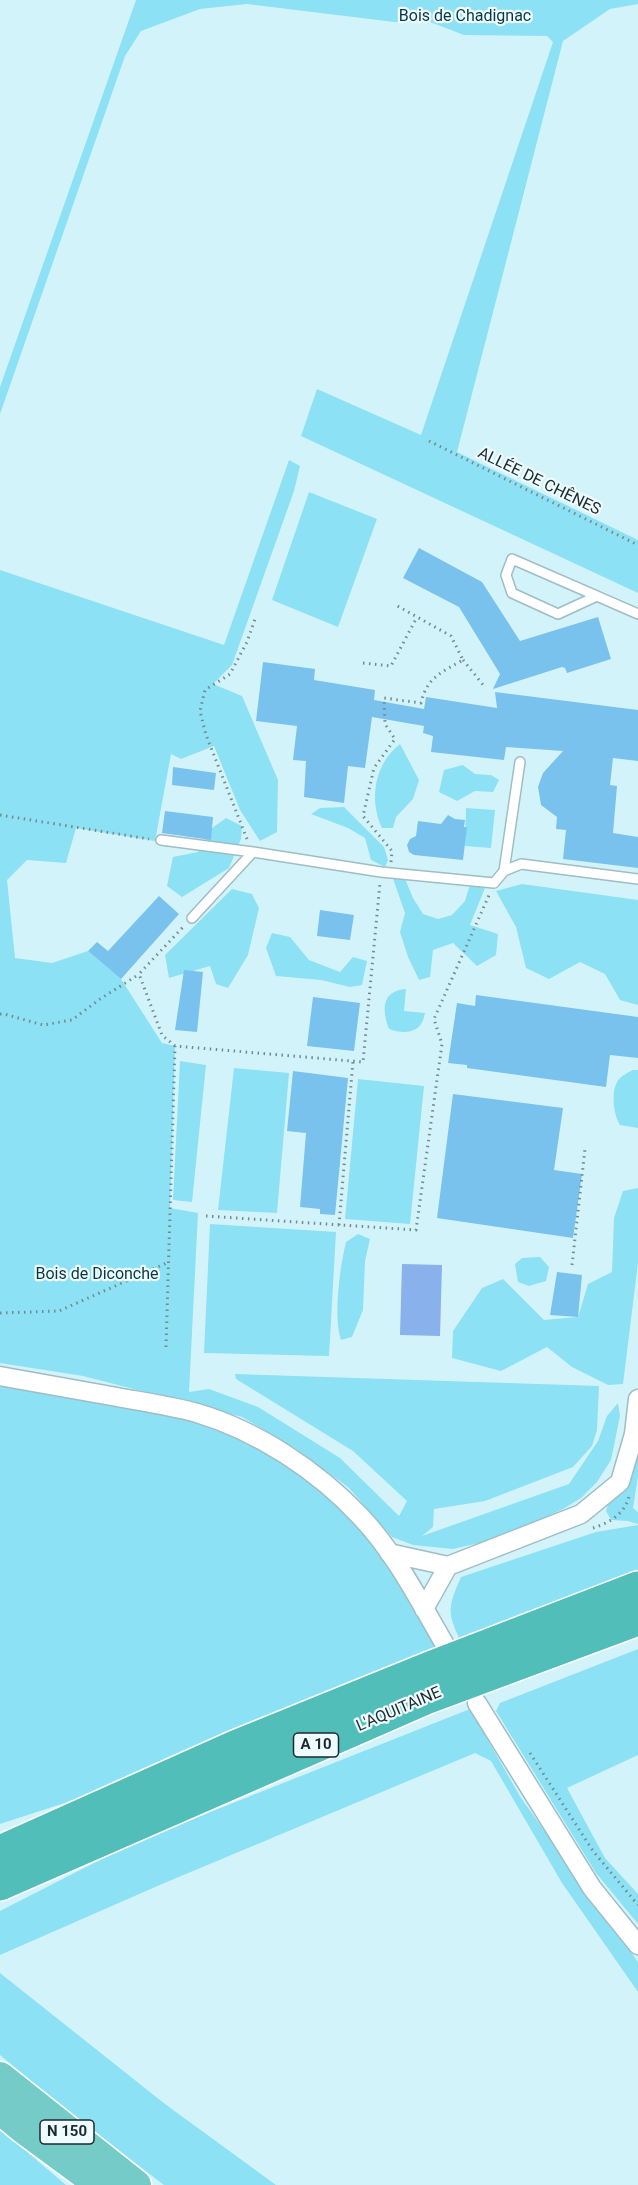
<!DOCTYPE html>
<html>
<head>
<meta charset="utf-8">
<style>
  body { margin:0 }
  canvas { display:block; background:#d3f3fa }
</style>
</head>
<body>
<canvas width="638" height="2185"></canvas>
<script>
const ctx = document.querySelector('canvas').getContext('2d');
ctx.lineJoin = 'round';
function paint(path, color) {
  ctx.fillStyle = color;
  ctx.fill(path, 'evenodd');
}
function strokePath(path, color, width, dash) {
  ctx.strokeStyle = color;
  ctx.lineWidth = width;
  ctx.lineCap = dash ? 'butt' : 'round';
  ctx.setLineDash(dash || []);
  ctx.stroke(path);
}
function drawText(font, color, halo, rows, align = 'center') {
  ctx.font = font + ' Roboto,sans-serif';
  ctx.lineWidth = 4.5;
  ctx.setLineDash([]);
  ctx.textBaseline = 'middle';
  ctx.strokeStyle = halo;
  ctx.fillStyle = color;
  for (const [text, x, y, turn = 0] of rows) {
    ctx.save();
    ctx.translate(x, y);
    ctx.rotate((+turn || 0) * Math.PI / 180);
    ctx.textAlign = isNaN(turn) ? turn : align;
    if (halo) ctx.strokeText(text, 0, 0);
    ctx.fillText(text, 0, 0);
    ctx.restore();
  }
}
paint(new Path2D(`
  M136 0H638V4L610 9 563 41 457 452 638 540V593L301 436 317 389 421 435 553 42 547 36 464 35 430 22H394L247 4 200 9 141 31 125 56 0 414V387Z
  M289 460 300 466 294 491 232 665 213 684 242 696 278 780 277 832 260 841 240 810 214 746 181 759 171 754 155 841 76 828 66 863 27 860 7 880 15 958 52 963 88 951 121 979 162 1043 175 1046 170 1208 198 1213 189 1392 209 1389 258 1407 340 1458 399 1516 407 1501 353 1451 236 1379 235 1374 599 1386 597 1430 592 1446 573 1467 485 1501 434 1509 433 1527 422 1536 569 1484 598 1441 607 1416 618 1403 620 1416 611 1460 597 1482 581 1498 563 1509 497 1539 453 1549 413 1545 392 1537 349 1488 295 1448 242 1417 83 1376 0 1363V570L224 645Z
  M309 492 377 519 338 627 272 600Z
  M400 744 419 780 413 799 396 817 393 828H382C369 800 374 764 400 744Z
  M463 765 475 774 491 775 499 780 493 792 475 791 457 801 439 792 444 770Z
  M344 807 384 847 388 860 385 867 371 860 365 838 348 828 311 814 320 808Z
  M466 808 495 810 491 848 465 846Z
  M226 818 242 826 241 839 229 868 182 897 167 886 173 857 198 852 212 828Z
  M391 873 406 875V881L413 898 423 914 438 919 452 915 465 901 471 881 487 883 470 925 498 934 496 955 477 966 453 943 433 950 430 977 419 980 408 957 400 932 405 913Z
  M522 884 638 900V1005L620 1000 605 974 580 962 549 979 526 968 516 927 496 891Z
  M232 889 252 894 259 908 248 955 228 988 216 984 210 966 169 978 165 955Z
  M272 933 290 937 309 960 340 972 353 957 367 961 362 985 350 987 321 980 276 976 266 948Z
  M406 989 404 1011 425 1013C422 1033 406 1035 389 1029 382 1010 381 991 406 989Z
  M180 1061 206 1065 192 1202 173 1200Z
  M234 1068 289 1073 277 1213 218 1210Z
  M633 1070H638V1128L620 1125C613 1114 610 1088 620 1078 623 1075 629 1072 633 1070Z
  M358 1079 424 1086 410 1224 345 1219Z
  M638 1188V1263L623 1384 608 1385 572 1367 547 1347 501 1371 452 1358 453 1331 482 1288 503 1279 544 1320 578 1317 588 1284 612 1272 614 1218 623 1191Z
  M210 1224 336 1232 329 1356 204 1353Z
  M358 1234 370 1239 365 1261 363 1310 352 1337 341 1340C333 1317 340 1266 346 1242Z
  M540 1257 549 1267 546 1281 529 1286 518 1282 515 1264 522 1258Z
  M0 1385 151 1409 212 1423 318 1483 373 1539 412 1603 438 1650 89 1795 0 1824Z
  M638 1416V1476L633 1508 638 1512V1524L628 1521 611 1520 606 1511Z
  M638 1525V1574L460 1640C446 1611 449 1605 461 1577L596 1532Z
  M638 1649V1755L567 1788 605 1858 638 1894V1924L596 1873 496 1711 500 1703Z
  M470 1709 521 1798 638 1962V1992L562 1883 491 1761 475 1753 162 1884 0 1955V1911L137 1841Z
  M0 1973 165 2104 276 2185H164L69 2113 0 2055Z
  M0 2129 66 2185H0Z`), '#8de1f4');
paint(new Path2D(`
  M402 1264 442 1265 440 1336 400 1335Z`), '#89b1ec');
paint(new Path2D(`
  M419 548 482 582 520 641 598 617 611 659 567 673 565 668 562 667 493 689 500 674 459 607 403 578Z
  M263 662 315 669 314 680 375 690 374 700 424 709 426 697 497 708 495 692 638 710V761L613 758 610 785 617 786 613 833 638 837V868L563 859 566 830 556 829 557 817 541 805 538 787 543 773 563 751 506 747 504 760 431 752 433 736 423 733 424 726 372 717 365 768 348 766 344 803 304 797 306 761 293 760 297 726 256 721Z
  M173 767 216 773 214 790 172 785Z
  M165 811 213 817 211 840 162 833Z
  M448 815 455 819 465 820 464 827H467L463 860 414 855 409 852 407 845 410 839 416 836 418 821 441 824Z
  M159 896 179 914 121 979 88 951 97 942 108 951Z
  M320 910 354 915 350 940 317 936Z
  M184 970 203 972 197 1032 175 1030Z
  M476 995 638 1017V1058L610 1055 606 1087 467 1068V1065L448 1063 457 1003 475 1006Z
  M313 997 360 1003 354 1051 307 1046Z
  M293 1071 348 1078 335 1215 320 1214V1209L300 1207 306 1133 287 1131Z
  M453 1094 563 1108 554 1170 582 1174 573 1238 437 1218Z
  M557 1272 582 1275 578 1317 550 1315Z`), '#79c2ee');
const service = new Path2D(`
  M597 596 558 614 512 593 506 575 512 559 638 614
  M520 762 504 871 521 864 638 879
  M161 840 253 852
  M192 918 253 852 381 872 494 883 504 871`);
const minor = new Path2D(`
  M0 1376C39 1383 78 1390 117 1397 144 1402 171 1406 197 1413 258 1431 318 1471 361 1517 395 1553 419 1600 444 1643
  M389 1553 448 1566 581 1514 620 1482 634 1434 638 1399
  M424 1609 448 1566
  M477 1703 592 1888 638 1945`);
const trunk = new Path2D(`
  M0 2077 136 2185
  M0 2109 24 2129 100 2185`);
const motorway = new Path2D(`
  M0 1852 235 1747 430 1668 638 1588
  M0 1884 428 1697 638 1619`);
strokePath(service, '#9fbdc4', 12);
strokePath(minor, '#9fbdc4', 21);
strokePath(trunk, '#fff', 33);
strokePath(motorway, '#fff', 36);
strokePath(new Path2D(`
  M429 441 638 545
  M463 660 484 686
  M363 663 391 666 417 617
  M0 815 149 839
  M247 839 206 735 200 711 205 690 230 674 247 642 255 619
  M391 862 392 851 363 816 374 768 395 739 385 724 384 698 421 703C427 677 442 672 463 660L451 636 394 604
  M0 1014H4L43 1025 72 1020 100 999 138 975
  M175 1046 162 1035 139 974 184 926
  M206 1216 416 1230 442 1044 434 1019 490 893
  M339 1225 353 1061
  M572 1265 585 1149
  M0 1313 59 1311 169 1262
  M166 1347 175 1046 363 1062 380 883
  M593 1528C609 1523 625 1514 629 1496
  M530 1753 593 1851 638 1905`), '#748a8f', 3, [1.5, 4.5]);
strokePath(service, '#fff', 9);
strokePath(minor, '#fff', 18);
strokePath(trunk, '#74cbc7', 30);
strokePath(motorway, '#51beb9', 33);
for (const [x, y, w] of [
  [316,1745,45],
  [67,2132,54]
]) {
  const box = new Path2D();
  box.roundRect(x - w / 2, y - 12, w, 24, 4.5);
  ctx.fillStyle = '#effcff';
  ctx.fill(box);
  strokePath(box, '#1e2a2d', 1.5);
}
drawText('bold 15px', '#1e2a2d', null, [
  ["A 10",316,1745],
  ["N 150",67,2132]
]);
drawText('16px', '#073740', '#effcff', [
  ["Bois de Chadignac",465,17],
  ["Bois de Diconche",97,1275]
]);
drawText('16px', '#1e2a2d', '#effcff', [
  ["ALLÉE DE CHÊNES",539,482,26],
  ["L'AQUITAINE",399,1710,-23]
]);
</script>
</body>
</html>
